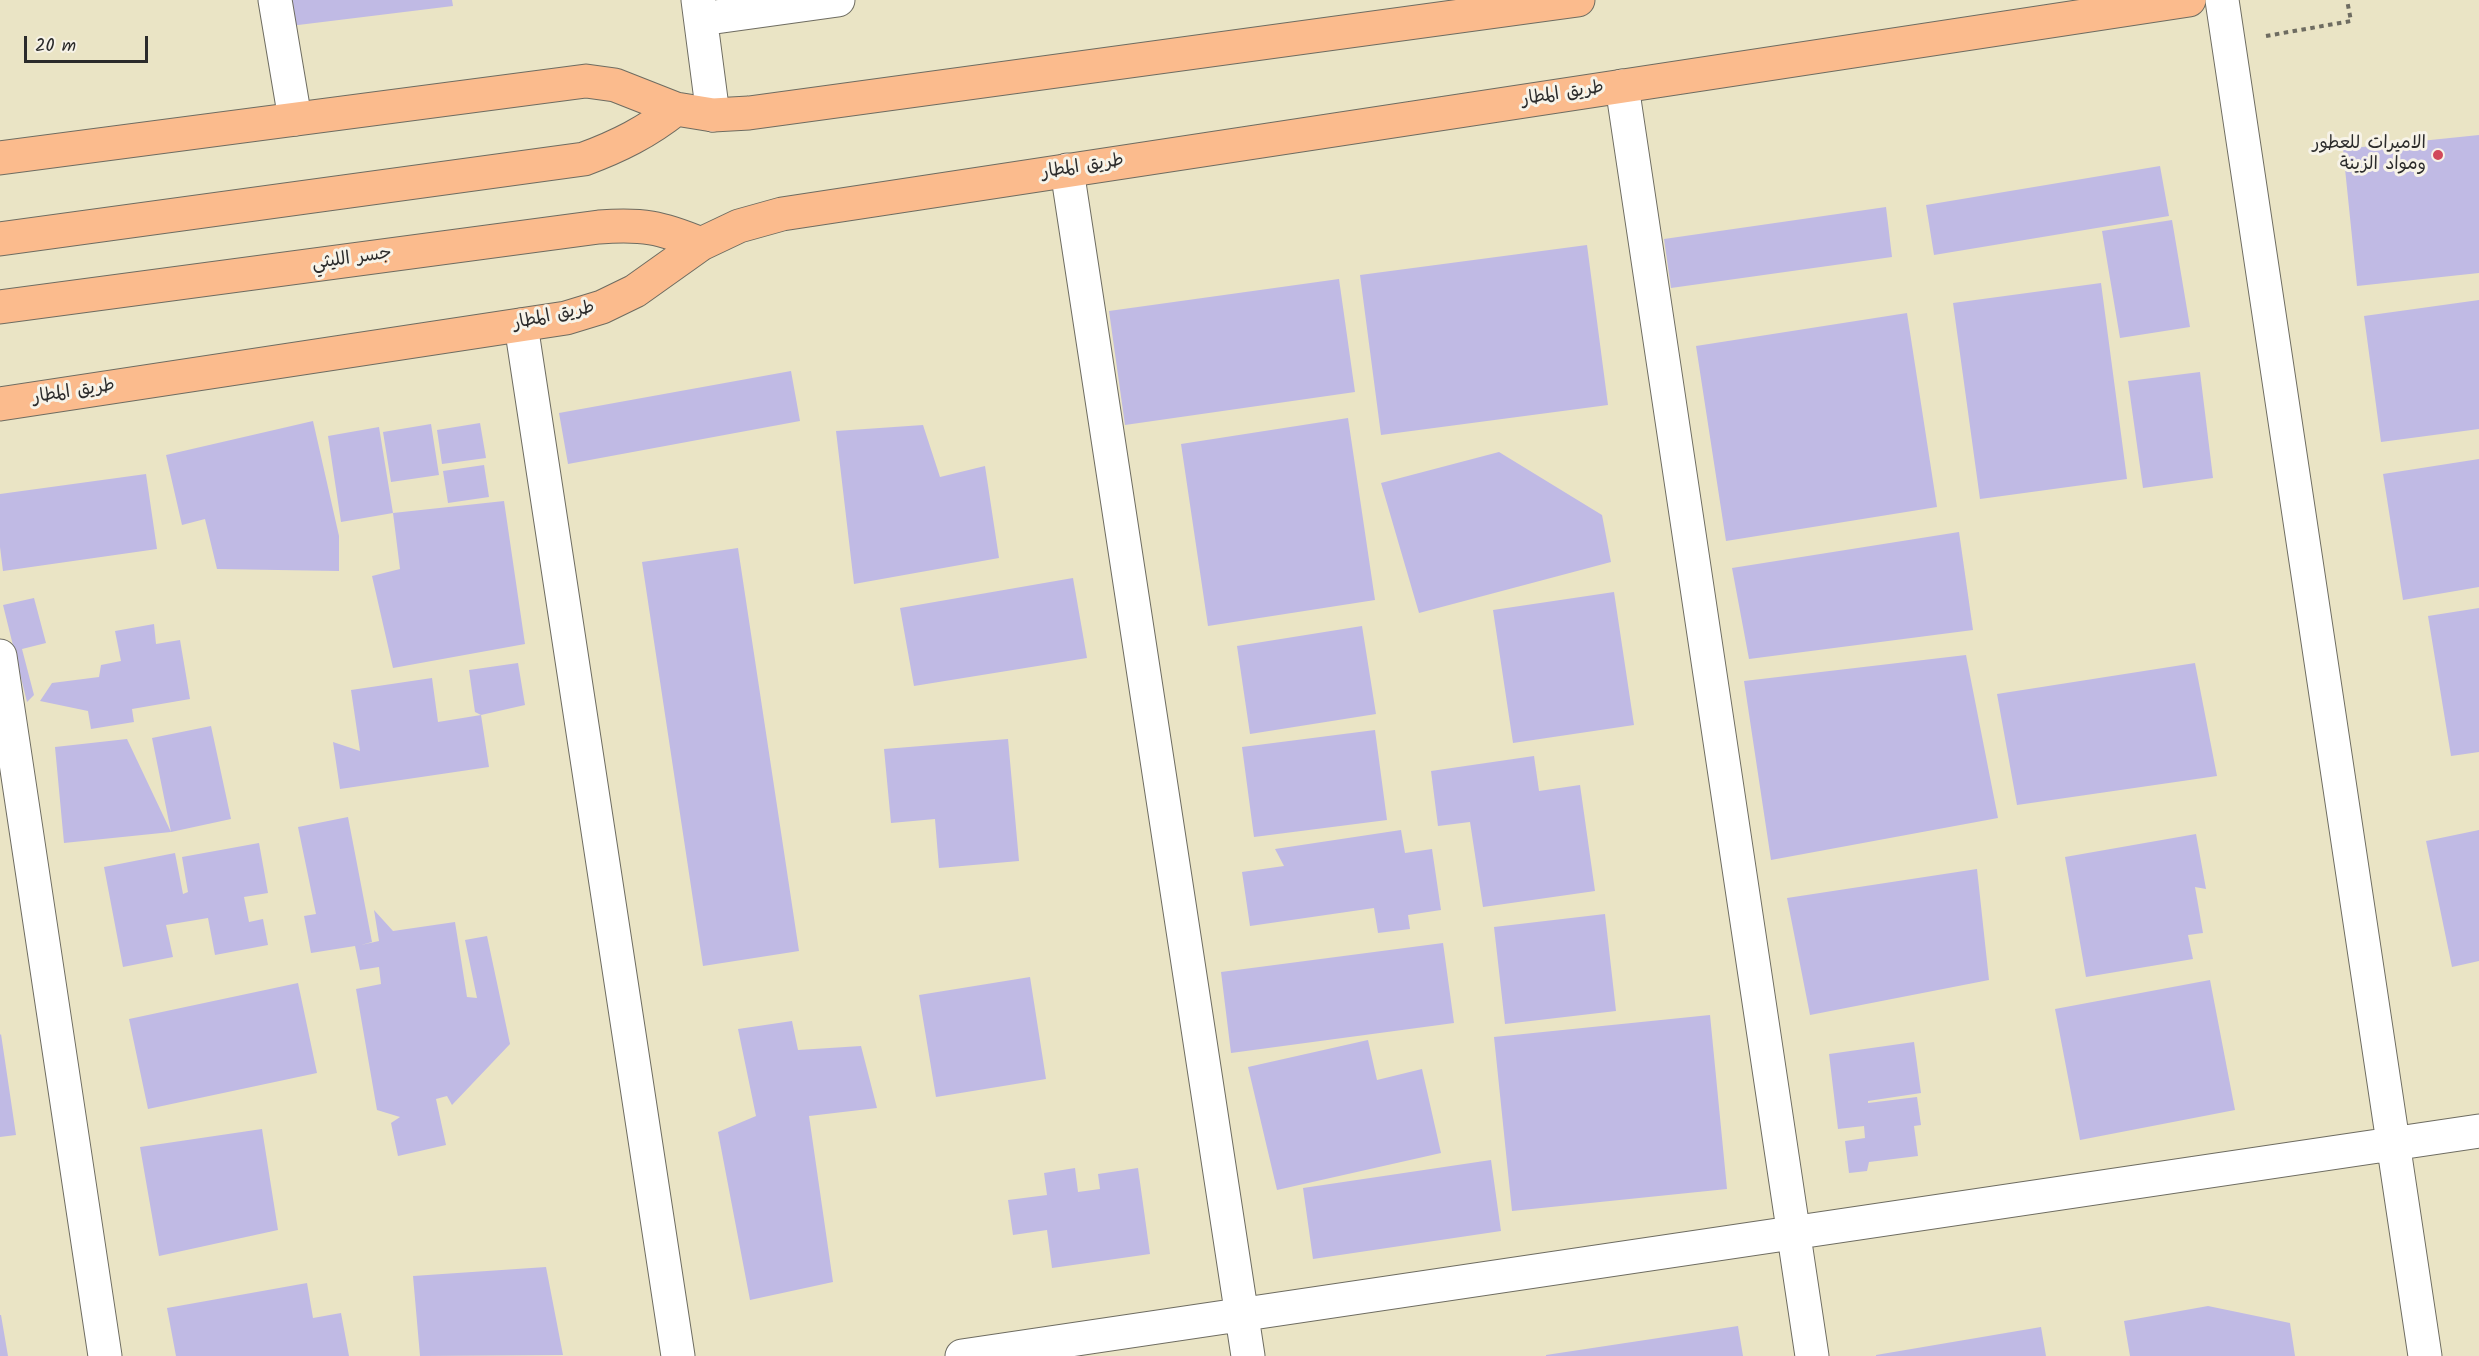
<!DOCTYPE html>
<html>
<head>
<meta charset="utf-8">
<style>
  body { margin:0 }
  #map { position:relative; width:2479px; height:1356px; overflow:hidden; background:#eae4c5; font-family:Kalam,sans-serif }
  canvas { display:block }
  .scale { position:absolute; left:24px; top:36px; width:124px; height:27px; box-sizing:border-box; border:3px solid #2b2b2b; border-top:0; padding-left:8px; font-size:18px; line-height:21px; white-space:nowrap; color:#2b2b2b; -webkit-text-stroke:4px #f7f3e8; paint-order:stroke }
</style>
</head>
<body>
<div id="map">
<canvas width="2479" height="1356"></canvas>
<div class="scale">20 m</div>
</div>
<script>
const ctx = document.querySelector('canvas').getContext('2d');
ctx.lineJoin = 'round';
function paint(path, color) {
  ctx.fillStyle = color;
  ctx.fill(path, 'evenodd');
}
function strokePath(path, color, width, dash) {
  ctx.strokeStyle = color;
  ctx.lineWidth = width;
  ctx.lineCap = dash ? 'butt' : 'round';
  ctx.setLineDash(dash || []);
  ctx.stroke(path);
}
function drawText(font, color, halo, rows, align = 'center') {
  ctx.font = font + ' Kalam,"Playpen Sans Arabic",sans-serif';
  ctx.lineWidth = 6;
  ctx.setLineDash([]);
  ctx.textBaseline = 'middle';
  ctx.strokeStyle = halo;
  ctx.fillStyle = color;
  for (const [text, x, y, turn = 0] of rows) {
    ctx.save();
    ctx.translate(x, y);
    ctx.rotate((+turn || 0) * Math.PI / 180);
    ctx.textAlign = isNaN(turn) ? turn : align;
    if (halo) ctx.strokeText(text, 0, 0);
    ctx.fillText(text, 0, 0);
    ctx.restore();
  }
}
paint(new Path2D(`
  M287 0H452L453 6 290 26Z
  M2479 135V273L2357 286 2343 149Z
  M2160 166 2169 216 1934 255 1926 205Z
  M1886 207 1892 257 1671 288 1664 239Z
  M2172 220 2190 327 2120 338 2102 231Z
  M1587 245 1608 405 1381 435 1360 275Z
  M1339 279 1355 392 1125 425 1109 311Z
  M2101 283 2127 479 1980 499 1953 303Z
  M2479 300V429L2381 442 2364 316Z
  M1907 313 1937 507 1726 541 1696 346Z
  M791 371 800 421 568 464 559 413Z
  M2200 372 2213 478 2143 488 2128 381Z
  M1348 418 1375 600 1208 626 1181 444Z
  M313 421 339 536V571L217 569 205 519 182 525 166 455Z
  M480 423 486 458 442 464 437 430Z
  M431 424 439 475 391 482 383 432Z
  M923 425 940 477 985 466 999 558 854 584 836 431Z
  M379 427 393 513 341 522 328 436Z
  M1499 452 1602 515 1611 562 1419 613 1381 483Z
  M2479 459V587L2403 600 2383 474Z
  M484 465 489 497 448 503 443 471Z
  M146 474 157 549 3 571 0 547V494Z
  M504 501 525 644 393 668 372 576 400 569 393 513Z
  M1959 532 1973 630 1749 659 1732 568Z
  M738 548 799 951 703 966 642 562Z
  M1073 578 1087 658 914 686 900 608Z
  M1614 592 1634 725 1513 743 1493 610Z
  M34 598 46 643 22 649 34 695 27 702 3 605Z
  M2479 608V752L2451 756 2428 616Z
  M154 624 156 644 180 640 190 699 132 709 134 722 91 729 88 711 40 701 52 683 99 677 101 665 121 661 115 631Z
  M1362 626 1376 714 1250 734 1237 646Z
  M1966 655 1998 818 1771 860 1744 681Z
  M518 663 525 705 481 715 475 712 469 670Z
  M2195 663 2217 776 2017 805 1997 694Z
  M432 678 438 722 481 715 489 767 340 789 333 742 360 751 351 690Z
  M211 726 231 819 171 832 152 738Z
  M1375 730 1387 820 1254 837 1242 747Z
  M127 739 171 832 64 843 55 747Z
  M1008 739 1019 861 939 868 935 819 891 823 884 749Z
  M1534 756 1539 791 1580 785 1595 891 1483 907 1470 822 1438 826 1431 771Z
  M348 817 372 942 361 945 379 941 374 910 393 931 455 922 467 997 477 998 465 940 487 936 510 1044 452 1105 447 1096 436 1099 446 1145 398 1156 391 1123 400 1117 377 1110 356 989 381 984 379 967 360 970 355 946 311 953 304 916 316 914 298 827Z
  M1401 830 1405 853 1432 849 1441 910 1408 915 1410 929 1378 933 1374 908 1250 926 1242 872 1284 866 1275 849Z
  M2479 830V961L2452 967 2426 841Z
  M2196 834 2206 889 2195 887 2203 933 2188 935 2193 959 2086 977 2065 857Z
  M259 843 268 893 244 897 249 922 263 919 268 945 215 955 208 918 166 925 173 957 123 967 104 867 175 853 183 894 188 892 182 857Z
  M1977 869 1989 980 1810 1015 1787 898Z
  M1605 914 1616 1011 1505 1024 1494 927Z
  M1443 943 1454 1023 1231 1053 1221 972Z
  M1030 977 1046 1079 936 1097 919 995Z
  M2210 980 2235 1110 2080 1140 2055 1009Z
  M298 983 317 1073 148 1109 129 1019Z
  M1710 1015 1727 1189 1512 1211 1494 1037Z
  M792 1021 798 1050 861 1046 877 1108 809 1116 833 1282 750 1300 718 1132 756 1116 738 1029Z
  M1 1034 16 1135 0 1137V1035Z
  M1368 1040 1377 1080 1422 1069 1441 1153 1277 1190 1248 1067Z
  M1914 1042 1921 1093 1868 1101V1103L1917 1097 1921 1125 1914 1126 1918 1156 1869 1162 1867 1171 1849 1173 1845 1141 1865 1138 1864 1126 1838 1129 1829 1054Z
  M262 1129 278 1230 159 1256 140 1147Z
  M1491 1160 1501 1231 1313 1259 1303 1188Z
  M1075 1168 1078 1192 1100 1189 1098 1174 1138 1168 1150 1254 1052 1268 1047 1230 1013 1235 1008 1200 1047 1195 1044 1173Z
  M546 1267 563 1355 420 1356 413 1276Z
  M307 1283 313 1318 341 1313 349 1356H176L167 1308Z
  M2208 1306 2290 1323 2295 1356H2130L2124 1321Z
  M0 1315H1L8 1356H0Z
  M1738 1326 1743 1356H1546V1355Z
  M2041 1327 2046 1356H1876V1355Z`), '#c0bae4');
const minor = new Path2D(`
  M275 0 295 119
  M698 0 713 115
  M2222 0 2425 1356
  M701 19 838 0
  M1622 86 1812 1356
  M1067 170 1248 1356
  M521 325 678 1356
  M0 656 105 1356
  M962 1356 2479 1131`);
const highway = new Path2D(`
  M0 158 586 81 615 85 676 109 713 115 749 113 1578 0
  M0 239 584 159C619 146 647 132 676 109
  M0 307 599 227C643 224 660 227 701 244
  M0 404 566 318 602 307 635 291 701 244 739 226 782 214 2189 0`);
strokePath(minor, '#6e6c61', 35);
strokePath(highway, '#6e6c61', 35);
strokePath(new Path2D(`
  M2266 36 2351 21 2347 0`), '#6e6c61', 4, [4.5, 4.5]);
strokePath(minor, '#fff', 33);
strokePath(highway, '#fbbb8d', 33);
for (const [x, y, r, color] of [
  [2438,155,6,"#d1495b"]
]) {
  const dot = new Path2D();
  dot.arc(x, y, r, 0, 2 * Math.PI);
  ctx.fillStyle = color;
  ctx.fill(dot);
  strokePath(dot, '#f7f3e8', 2);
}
drawText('18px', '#2b2b2b', '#f7f3e8', [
  ["طريق المطار",1563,95,-9],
  ["طريق المطار",1083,168,-9],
  ["جسر الليثي",352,260,-8],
  ["طريق المطار",554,317,-12],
  ["طريق المطار",74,393,-9]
]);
drawText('18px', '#2b2b2b', '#f7f3e8', [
  ["الاميرات للعطور",2426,145],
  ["ومواد الزينة",2426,166]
], 'right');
</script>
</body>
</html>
